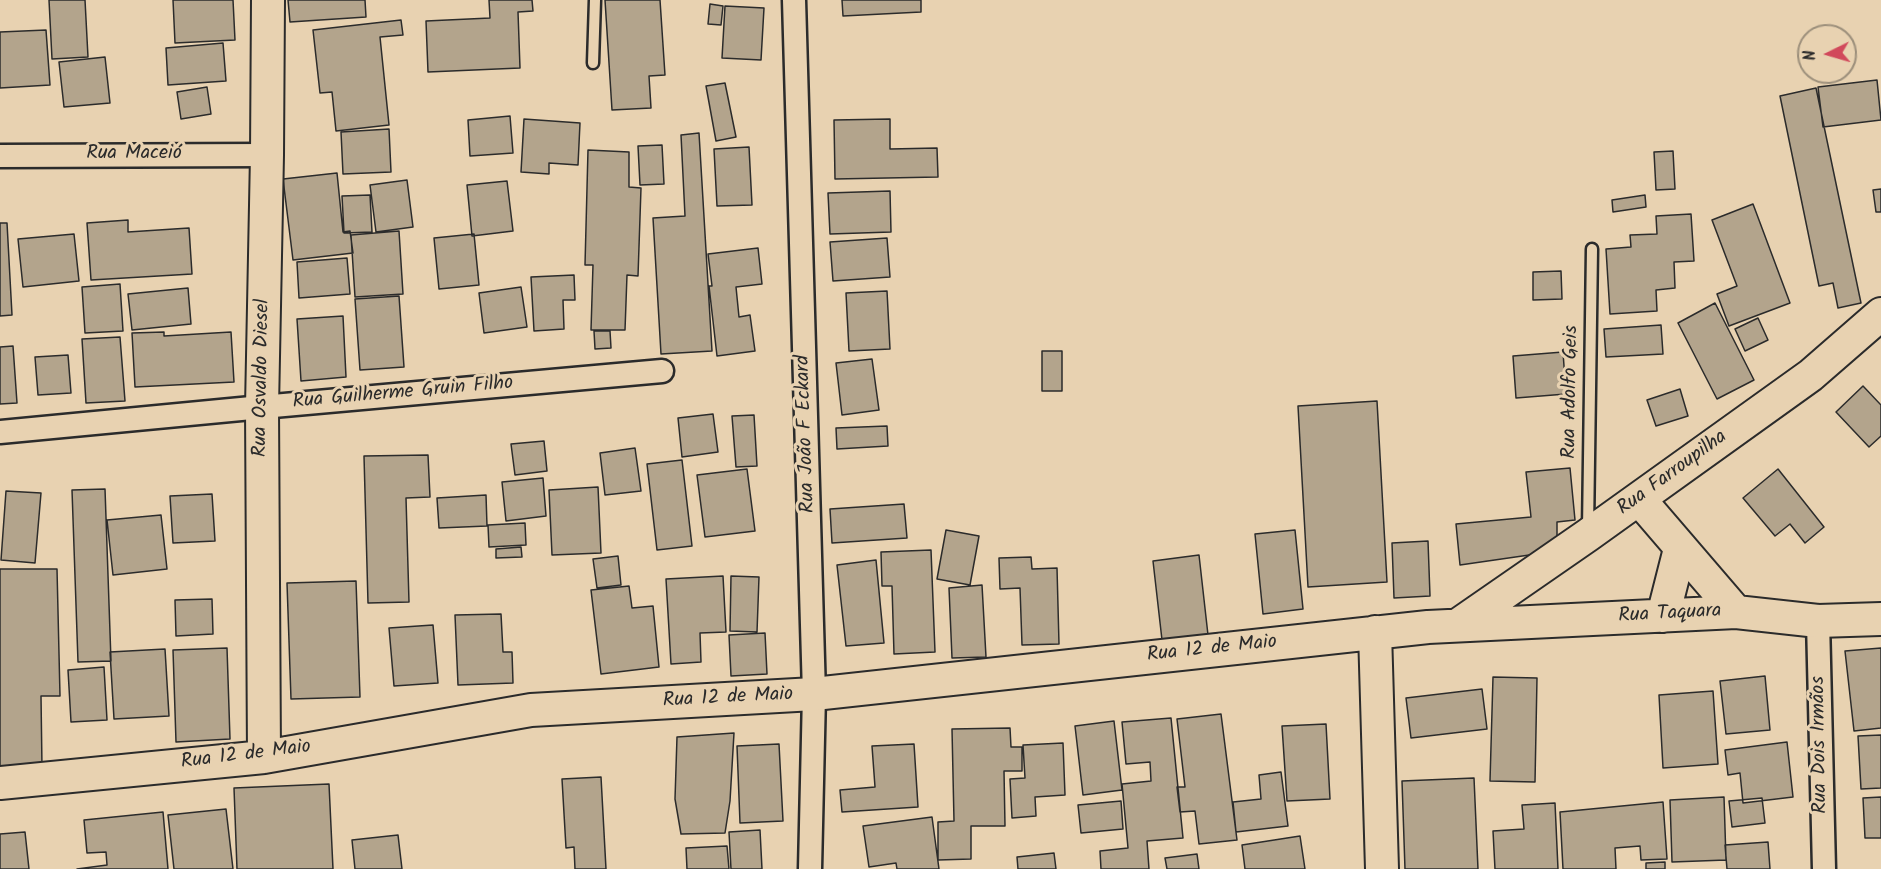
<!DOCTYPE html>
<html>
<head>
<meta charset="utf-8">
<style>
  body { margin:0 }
  #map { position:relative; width:1881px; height:869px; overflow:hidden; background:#e8d2b1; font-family:Kalam,sans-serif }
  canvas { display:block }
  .north { position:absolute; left:1797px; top:24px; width:60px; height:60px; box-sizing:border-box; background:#e8d2b1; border:2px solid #9c8f7b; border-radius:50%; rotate:265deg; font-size:16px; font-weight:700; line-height:24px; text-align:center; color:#2b2b2b }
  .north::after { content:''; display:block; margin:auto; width:21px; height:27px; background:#d1495b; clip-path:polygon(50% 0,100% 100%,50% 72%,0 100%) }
</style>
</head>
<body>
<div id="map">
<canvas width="1881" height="869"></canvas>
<div class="north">N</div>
</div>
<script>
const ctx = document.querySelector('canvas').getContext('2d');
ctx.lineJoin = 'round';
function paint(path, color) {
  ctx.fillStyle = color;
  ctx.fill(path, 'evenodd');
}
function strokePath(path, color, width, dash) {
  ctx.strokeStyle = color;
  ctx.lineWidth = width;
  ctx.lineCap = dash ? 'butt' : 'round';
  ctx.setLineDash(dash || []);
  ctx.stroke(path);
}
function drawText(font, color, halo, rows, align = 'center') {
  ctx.font = font + ' Kalam,sans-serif';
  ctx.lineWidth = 6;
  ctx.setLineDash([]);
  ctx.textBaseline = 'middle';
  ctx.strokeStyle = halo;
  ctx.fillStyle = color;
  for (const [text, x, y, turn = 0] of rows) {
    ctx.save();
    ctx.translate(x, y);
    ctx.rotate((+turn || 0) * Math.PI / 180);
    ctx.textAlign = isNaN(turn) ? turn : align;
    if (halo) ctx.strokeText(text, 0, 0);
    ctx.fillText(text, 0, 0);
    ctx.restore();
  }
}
const building = new Path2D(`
  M49 0H85L88 57 52 59Z
  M173 0H233L235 40 175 43Z
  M288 0H365L366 17 290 22Z
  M489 0H532L533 11 518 12 520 68 428 72 426 21 490 18Z
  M605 0H660L665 75 649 76 651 108 612 110Z
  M842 0H921V12L843 16Z
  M710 4 723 6 721 25 708 24Z
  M725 6 764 8 761 60 722 58Z
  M401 20 403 35 380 37 389 125 336 131 332 92 320 93 313 30Z
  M46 30 50 85 0 88V32Z
  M223 43 226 81 168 85 166 48Z
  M105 57 110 103 64 107 59 62Z
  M1877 80 1881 120 1823 127 1818 87Z
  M725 83 736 137 716 141 706 86Z
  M207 87 211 114 181 119 177 92Z
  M1816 88 1861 303 1838 308 1833 283 1819 286 1780 96Z
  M510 116 513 153 470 156 468 120Z
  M524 119 580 123 578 165 549 163V174L521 172Z
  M890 119V149L937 148 938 177 835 179 834 120Z
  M389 129 391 172 343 174 341 132Z
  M699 133 712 351 661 354 653 218 685 216 681 135Z
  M662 145 664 184 640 185 638 146Z
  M749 147 752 205 717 206 714 149Z
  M588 150 629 152V187L641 188 638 276 627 275 625 330H591L593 265H585Z
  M1673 151 1675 189 1656 190 1654 152Z
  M337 173 343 232 350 231 353 253 293 260 283 179Z
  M407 180 413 227 376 232 370 185Z
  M507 181 513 231 472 236 467 185Z
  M1881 189V212H1876L1873 190Z
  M890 191 891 232 830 234 828 193Z
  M370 195 372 232 344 233 342 196Z
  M1645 195 1646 207 1613 212 1612 200Z
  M1753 204 1790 303 1729 326 1717 294 1737 286 1712 220Z
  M1691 214 1694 261 1674 262 1675 288 1656 290 1657 311 1610 314 1606 249 1631 247 1630 235 1657 234 1656 216Z
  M128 220V232L189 228 192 274 91 280 87 223Z
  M0 223H7L12 315 0 316Z
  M399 231 403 294 355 297 351 235Z
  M74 234 79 281 23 287 18 239Z
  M474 234 479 285 439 289 434 238Z
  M887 238 890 277 833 281 830 242Z
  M758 248 762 284 736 287 739 317 750 315 755 351 717 356 709 286H712L708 254Z
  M347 258 350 294 299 298 297 262Z
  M1561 271 1562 299 1533 300V272Z
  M574 275 575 300H563L564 329 534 331 531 277Z
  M120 284 123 331 85 333 82 287Z
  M521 287 527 327 484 333 479 293Z
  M188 288 191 324 132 330 128 294Z
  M887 291 890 349 849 351 846 293Z
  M399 296 404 367 360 370 355 299Z
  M1715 303 1754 380 1717 399 1678 323Z
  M343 316 346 377 301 381 297 319Z
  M1758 318 1768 340 1745 351 1735 329Z
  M1661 325 1663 354 1606 357 1604 329Z
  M594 331H610L611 348 595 349Z
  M164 332V336L231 332 234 382 135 387 132 333Z
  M120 337 125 401 86 403 82 339Z
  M13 346 17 403 0 404V347Z
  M1042 351H1062V391H1042Z
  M1563 352 1566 394 1516 398 1513 356Z
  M68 355 71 393 38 395 35 357Z
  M872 359 879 410 842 415 836 363Z
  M1863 386 1881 405V436L1869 447 1836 412Z
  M1680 389 1688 416 1656 426 1647 400Z
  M1377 401 1387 582 1308 587 1298 406Z
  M713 414 718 452 682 457 678 418Z
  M754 415 757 466 736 467 732 416Z
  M887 426 888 446 837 449 836 428Z
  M544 441 547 471 515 475 511 444Z
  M635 448 641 491 605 495 600 453Z
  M428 455 430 497 406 498 409 602 368 603 364 456Z
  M682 460 692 546 657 550 647 464Z
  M1570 468 1575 520 1557 522V551L1460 565 1456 524 1531 517 1526 472Z
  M747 469 755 531 705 537 697 475Z
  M1778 469 1824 527 1805 543 1790 524 1775 536 1743 498Z
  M543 478 546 516 506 521 502 482Z
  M598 487 601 553 552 555 549 490Z
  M105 489 111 661 78 662 72 490Z
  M6 491 41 493 35 563 1 560Z
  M212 494 215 541 173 543 170 496Z
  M486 495 487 526 439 528 437 498Z
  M904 504 907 538 832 543 830 509Z
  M161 515 167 569 113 575 107 520Z
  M525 523 526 545 489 547 488 525Z
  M946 530 979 536 970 585 937 579Z
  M1295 530 1303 609 1263 614 1255 534Z
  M1428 541 1430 596 1394 598 1392 543Z
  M521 547 522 557 496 558V549Z
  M931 550 935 652 894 654 892 586H882L881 552Z
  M1199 555 1208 635 1162 640 1153 561Z
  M618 556 621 585 597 588 593 559Z
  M1031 557 1032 569 1057 568 1059 644 1022 645 1020 588 1000 589 999 558Z
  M876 560 884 643 846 646 837 565Z
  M0 569H57L60 696H41L42 768 0 769Z
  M723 576 726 632 700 633 701 662 671 664 666 579Z
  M731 576 759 577 757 632 730 631Z
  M356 581 360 697 291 699 287 583Z
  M982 585 986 657 952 658 949 588Z
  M629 586 632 608 653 606 659 667 601 674 591 590Z
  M212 599 213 634 176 636 175 600Z
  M501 614 503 652H512L513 683 458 685 455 615Z
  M433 625 438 683 394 686 389 628Z
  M765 633 767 674 731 676 729 635Z
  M227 648 230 739 176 742 173 650Z
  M1881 648V728L1854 731 1845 651Z
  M165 649 169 716 114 719 110 652Z
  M104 667 107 720 71 722 68 670Z
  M1765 676 1770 730 1726 734 1720 681Z
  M1493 677 1537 678 1535 782 1490 781Z
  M1482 689 1487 729 1411 738 1406 698Z
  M1713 691 1718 764 1663 768 1659 695Z
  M1221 714 1237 840 1199 844 1195 811 1180 812 1177 787H1185L1177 719Z
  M1171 718 1183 838 1147 841 1149 869H1101L1100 851 1128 848 1122 784 1151 781 1150 762 1126 764 1122 722Z
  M1114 721 1122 790 1083 795 1075 726Z
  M1326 724 1330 799 1287 801 1282 726Z
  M1010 728 1011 747H1022V771H1004L1005 826H971V859L938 860V822L954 821 952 729Z
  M734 733 730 801 725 833 681 834 675 799 677 737Z
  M1881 735V788L1861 789 1858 736Z
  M1787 742 1793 797 1743 803 1740 773 1728 775 1725 750Z
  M1063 743 1065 795 1035 797 1036 816 1012 818 1010 779 1025 778 1023 745Z
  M779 744 783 821 740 823 737 746Z
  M914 744 918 807 842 812 840 790 875 787 872 746Z
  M1281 772 1288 826 1236 832 1233 802 1261 799 1259 775Z
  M601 777 606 869H575L574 847 566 848 562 779Z
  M1474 778 1478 869H1405L1402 781Z
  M329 784 333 869H237L234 788Z
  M1724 797 1726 860 1672 862 1670 800Z
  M1881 797V838H1865L1863 798Z
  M1762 798 1765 823 1732 827 1729 801Z
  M1121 801 1123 829 1081 833 1078 805Z
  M1663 802 1667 859 1641 860 1640 846 1615 848 1616 869H1563L1560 812Z
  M1555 803 1558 869H1495L1493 831 1524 829 1522 805Z
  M226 809 233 869H174L168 815Z
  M163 812 168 869H77L107 865 106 852 87 853 84 820Z
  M932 817 939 869H897L896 863 869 867 863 826Z
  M760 830 762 869H731L729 832Z
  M25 832 29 869H0V834Z
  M398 835 402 869H355L352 840Z
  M1300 836 1305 869H1245L1242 845Z
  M1768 842 1770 869H1727L1725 845Z
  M727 846 729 869H687L686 848Z
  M1054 853 1056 869H1018L1017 857Z
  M1197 854 1199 869H1167L1165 858Z
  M1665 862V869H1646V863Z`);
paint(building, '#b3a48c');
strokePath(building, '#2b2b2b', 1.5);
const lane = new Path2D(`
  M593 63 595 0
  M1588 529 1592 249`);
const street = new Path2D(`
  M794 0 814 694 810 869
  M0 156 267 155
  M0 432 262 407 662 371
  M1818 621 1824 869`);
const secondary = new Path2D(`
  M1639 499 1736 612
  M1663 616 1680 549
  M1458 625 1588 535 1811 375 1881 314
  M1375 632 1382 869
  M264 757 262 407 267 155 268 0
  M0 783 264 757 531 710 814 694 1428 627 1736 612 1818 621 1881 619`);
strokePath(lane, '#2b2b2b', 15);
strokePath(street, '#2b2b2b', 27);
strokePath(secondary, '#2b2b2b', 36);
strokePath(lane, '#e8d2b1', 10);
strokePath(street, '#e8d2b1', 22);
strokePath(secondary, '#e8d2b1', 32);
drawText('20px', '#2b2b2b', '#e8d2b1', [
  ["Rua Maceió",134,155],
  ["Rua Osvaldo Diesel",263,378,-89],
  ["Rua Adolfo Geis",1572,392,-89],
  ["Rua Guilherme Gruin Filho",403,394,-5],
  ["Rua João F Eckard",807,434,-92],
  ["Rua Farroupilha",1673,474,-36],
  ["Rua Taquara",1670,615,-3],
  ["Rua 12 de Maio",1212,650,-6],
  ["Rua 12 de Maio",728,699,-3],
  ["Rua Dois Irmãos",1821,745,-91],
  ["Rua 12 de Maio",246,756,-7]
]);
</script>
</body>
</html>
